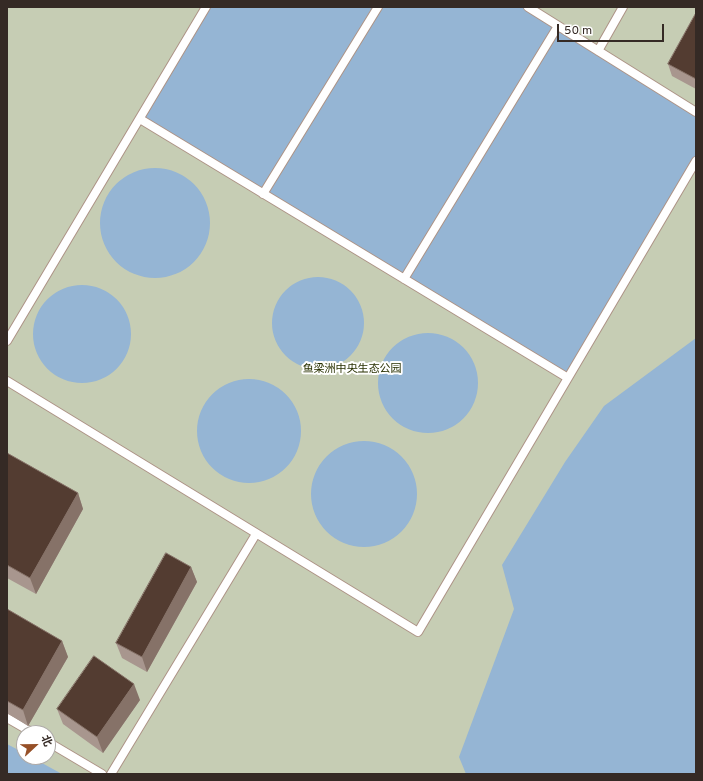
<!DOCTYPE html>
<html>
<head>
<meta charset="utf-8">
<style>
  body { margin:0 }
  #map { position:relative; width:703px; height:781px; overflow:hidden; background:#fcf0ea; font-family:Overpass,"Noto Sans SC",sans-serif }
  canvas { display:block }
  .frame { position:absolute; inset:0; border:8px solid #352a25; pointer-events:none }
  .north { position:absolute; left:16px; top:725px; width:40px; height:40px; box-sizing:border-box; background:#fff; border:1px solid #aeaaa8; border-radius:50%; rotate:68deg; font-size:11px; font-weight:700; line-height:16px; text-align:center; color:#352a25 }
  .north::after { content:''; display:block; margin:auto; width:14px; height:18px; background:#965028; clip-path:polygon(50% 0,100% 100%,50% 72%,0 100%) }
  .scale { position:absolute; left:557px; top:24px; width:107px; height:18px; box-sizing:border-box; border:2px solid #352a25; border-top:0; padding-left:5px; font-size:12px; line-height:14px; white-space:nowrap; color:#352a25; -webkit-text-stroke:3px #fff; paint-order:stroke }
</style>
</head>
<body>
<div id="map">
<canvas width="703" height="781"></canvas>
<div class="frame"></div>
<div class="north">北</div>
<div class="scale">50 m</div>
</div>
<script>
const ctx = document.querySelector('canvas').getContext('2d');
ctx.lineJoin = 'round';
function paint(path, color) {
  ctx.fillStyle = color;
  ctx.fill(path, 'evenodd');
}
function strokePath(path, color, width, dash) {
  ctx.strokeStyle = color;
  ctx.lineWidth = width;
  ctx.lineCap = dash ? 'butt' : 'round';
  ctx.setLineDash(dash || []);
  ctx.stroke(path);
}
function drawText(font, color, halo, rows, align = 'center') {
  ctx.font = font + ' Overpass,"Noto Sans SC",sans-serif';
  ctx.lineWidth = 4;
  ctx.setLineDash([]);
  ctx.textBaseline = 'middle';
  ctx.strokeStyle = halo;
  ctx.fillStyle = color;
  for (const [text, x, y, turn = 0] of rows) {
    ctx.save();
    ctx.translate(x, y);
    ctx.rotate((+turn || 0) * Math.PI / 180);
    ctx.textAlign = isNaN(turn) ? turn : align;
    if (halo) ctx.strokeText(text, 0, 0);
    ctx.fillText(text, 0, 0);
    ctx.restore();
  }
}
paint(new Path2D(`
  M7 7H696V774H7ZM24 733H48V757H24Z`), '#c6cdb4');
paint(new Path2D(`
  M206 7H528L696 112V161L568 378 140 119Z
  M100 223a55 55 0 1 1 110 0a55 55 0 1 1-110 0Z
  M272 323a46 46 0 1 1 92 0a46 46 0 1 1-92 0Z
  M33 334a49 49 0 1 1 98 0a49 49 0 1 1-98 0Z
  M378 383a50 50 0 1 1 100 0a50 50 0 1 1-100 0Z
  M696 338V774H466L459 757 514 609 502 565 565 462 604 406Z
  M197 431a52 52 0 1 1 104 0a52 52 0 1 1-104 0Z
  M311 494a53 53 0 1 1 106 0a53 53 0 1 1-106 0Z
  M7 744 24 753V757H31L62 774H7Z`), '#95b5d4');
const service = new Path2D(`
  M528 7 696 112
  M598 51 623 7
  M140 119 568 378
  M263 194 378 7
  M404 279 558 26
  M7 341 206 7
  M7 381 418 632 696 161
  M7 718 33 733
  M48 742 102 774
  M111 774 256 534`);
strokePath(service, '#ad9386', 10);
strokePath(service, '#fff', 8);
paint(new Path2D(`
  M696 13V89L672 76 668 64Z
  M7 453 78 493 83 509 36 594 7 578Z
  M191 567 197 582 147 672 122 658 116 643Z
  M7 609 62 641 68 657 28 726 7 713Z
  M140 700 103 753 63 724 57 709Z`), '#a8968e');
paint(new Path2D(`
  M78 493 83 509 36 594 30 578Z
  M191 567 197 582 147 672 142 657Z
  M62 641 68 657 28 726 23 710Z
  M134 684 140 700 103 753 97 737Z`), '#867268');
const building = new Path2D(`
  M696 13V79L668 64Z
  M7 453 78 493 30 578 7 565Z
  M166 553 191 567 142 657 116 643Z
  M7 609 62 641 23 710 7 701Z
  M94 656 134 684 97 737 57 709Z`);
paint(building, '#533c31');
strokePath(building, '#867268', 1);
drawText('11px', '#283000', '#fff', [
  ["鱼梁洲中央生态公园",352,370]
]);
</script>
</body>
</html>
